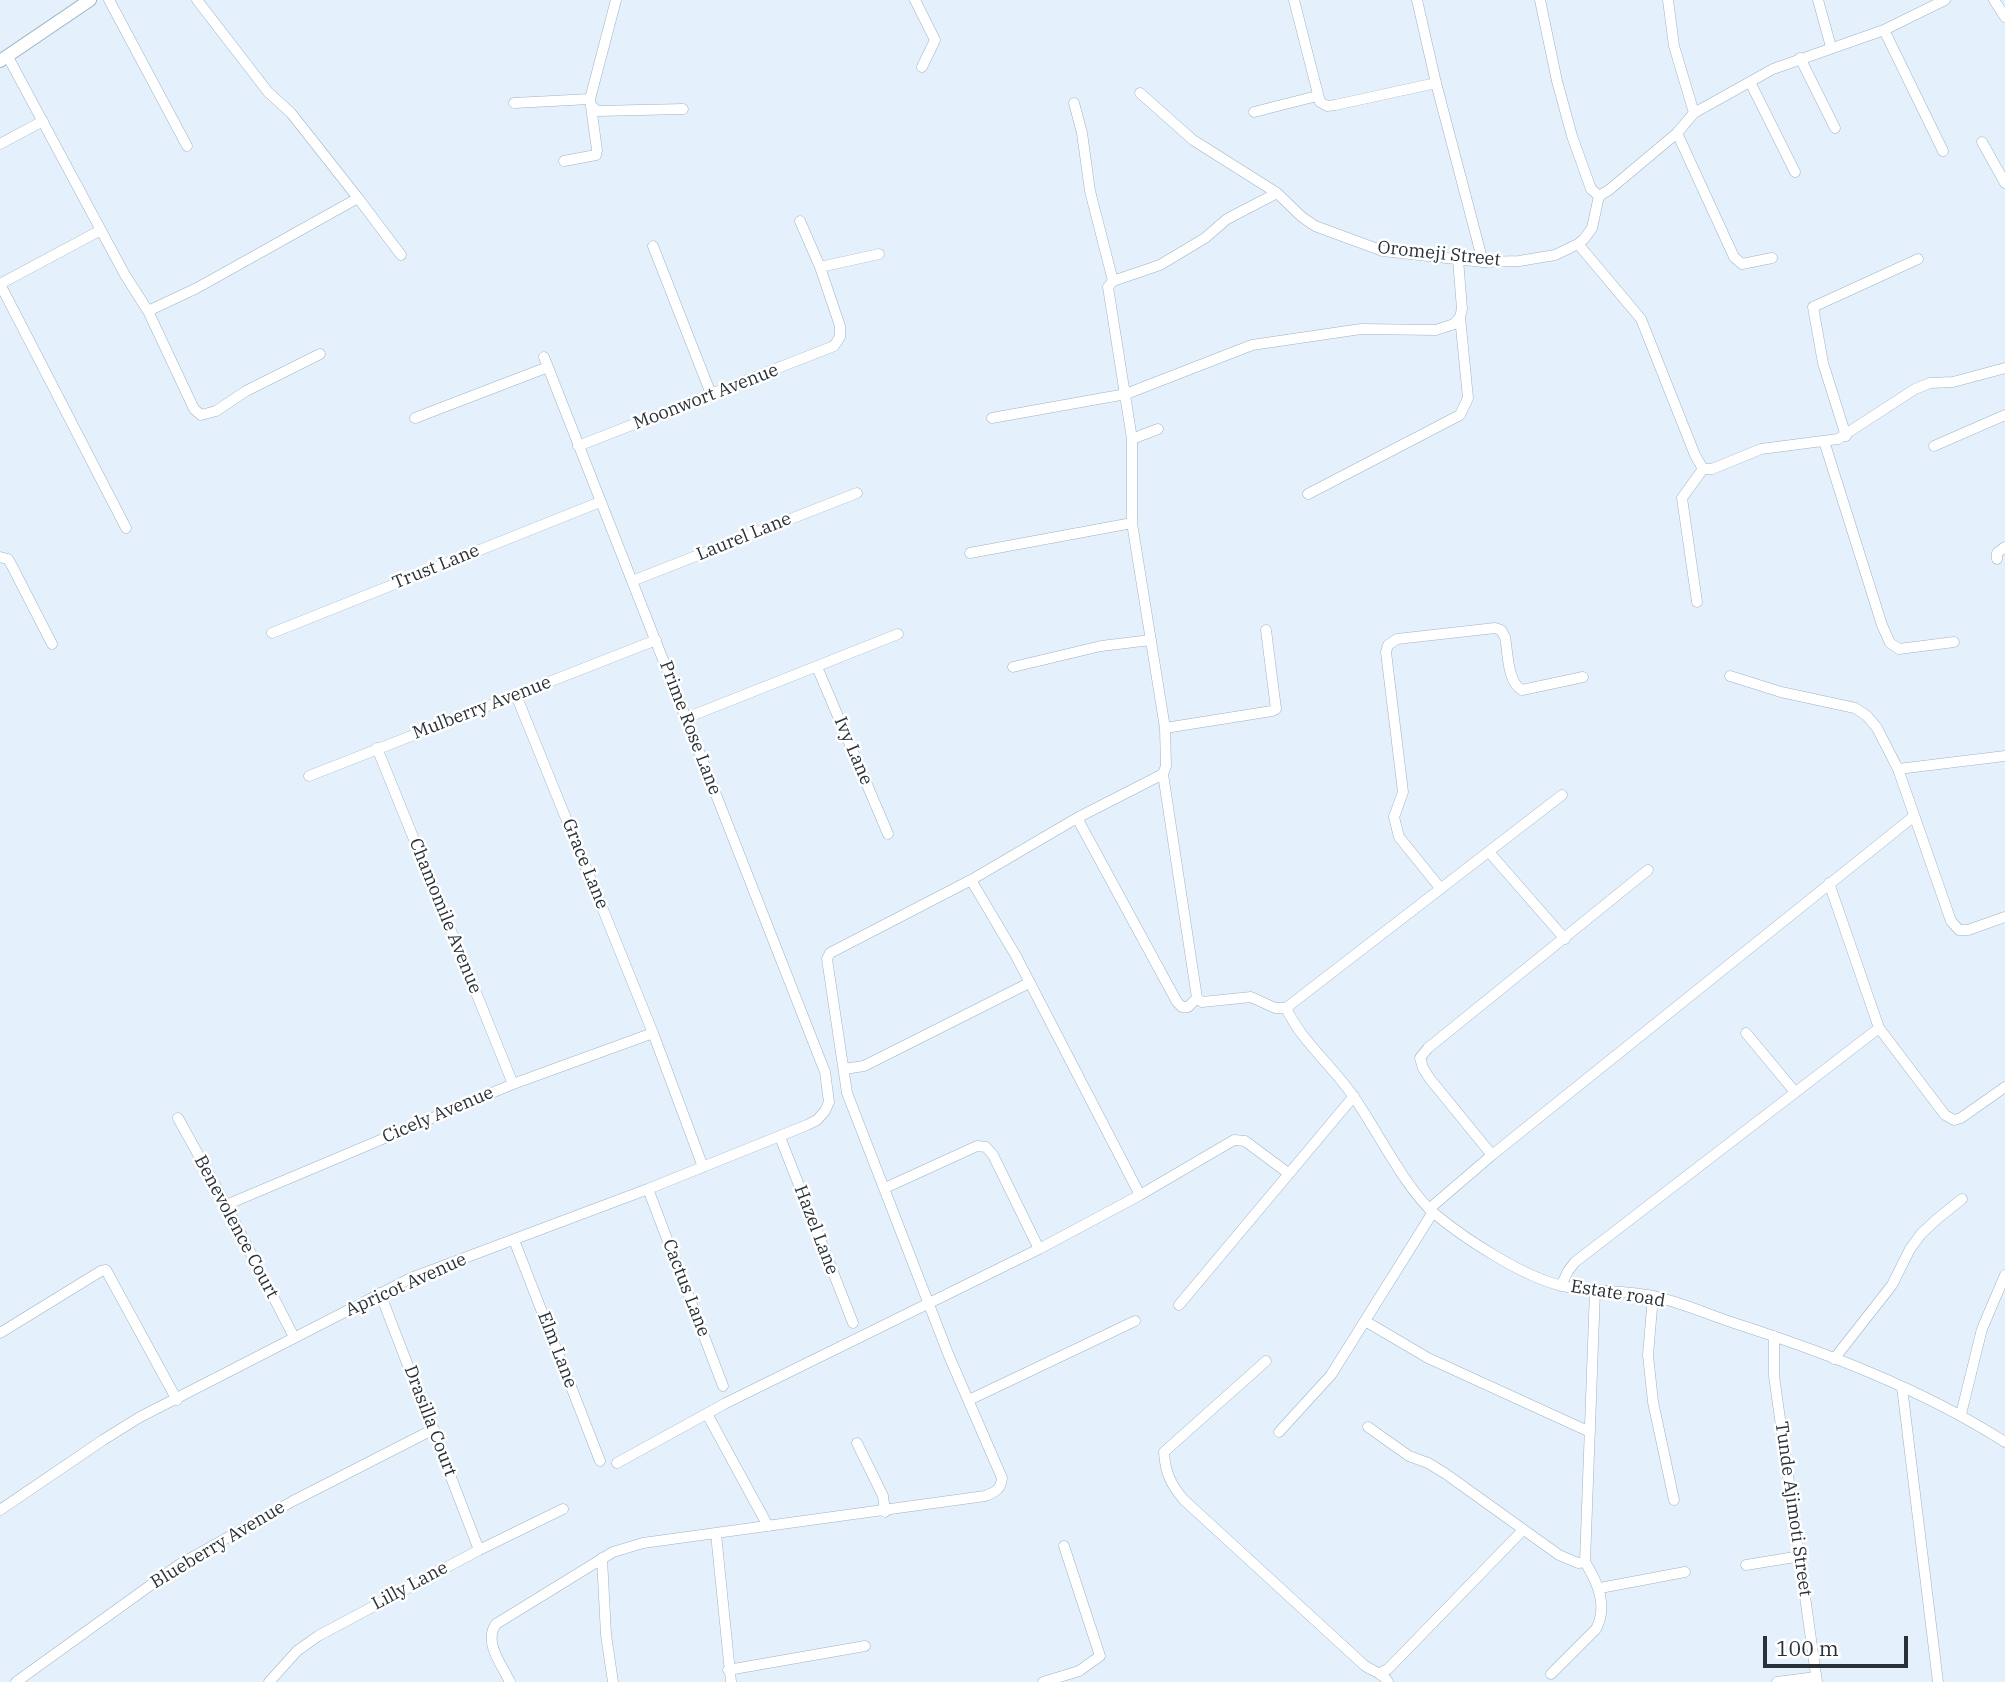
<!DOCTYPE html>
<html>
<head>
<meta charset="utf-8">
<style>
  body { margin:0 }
  #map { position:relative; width:2005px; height:1682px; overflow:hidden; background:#e4f1fc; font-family:"IBM Plex Serif",serif }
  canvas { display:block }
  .scale { position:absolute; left:1763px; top:1636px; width:145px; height:32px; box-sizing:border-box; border:4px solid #293138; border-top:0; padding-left:9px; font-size:21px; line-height:24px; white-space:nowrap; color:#293138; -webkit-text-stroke:5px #fff; paint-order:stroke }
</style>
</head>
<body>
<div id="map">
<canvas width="2005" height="1682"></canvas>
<div class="scale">100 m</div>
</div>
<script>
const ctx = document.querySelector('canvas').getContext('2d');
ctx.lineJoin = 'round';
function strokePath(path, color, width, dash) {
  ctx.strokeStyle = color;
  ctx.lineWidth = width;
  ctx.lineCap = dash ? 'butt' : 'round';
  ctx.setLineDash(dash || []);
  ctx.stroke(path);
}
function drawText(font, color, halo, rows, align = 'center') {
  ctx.font = font + ' "IBM Plex Serif",serif';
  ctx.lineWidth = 5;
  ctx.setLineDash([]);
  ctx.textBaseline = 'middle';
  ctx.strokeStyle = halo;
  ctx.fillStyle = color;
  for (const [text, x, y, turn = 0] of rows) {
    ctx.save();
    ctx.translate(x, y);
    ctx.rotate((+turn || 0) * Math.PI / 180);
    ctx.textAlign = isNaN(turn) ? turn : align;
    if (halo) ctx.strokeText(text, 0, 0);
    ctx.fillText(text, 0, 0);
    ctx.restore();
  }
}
const minor = new Path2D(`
  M109 0 187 146
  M197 0 268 92 291 113 358 198
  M915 0 935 40 922 67
  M1294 0 1320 102 1327 106 1335 105 1436 83
  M1417 0 1436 83 1483 262
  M1540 0 1557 81 1572 136 1591 189 1599 196
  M1668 0 1674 46 1694 113
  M1818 0 1831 47
  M1994 0 2005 17
  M1884 30 1943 151
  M8 57 125 275 148 311 197 288 358 198 401 255
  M1800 58 1835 128
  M1750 82 1795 172
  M1140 93 1193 140 1277 193 1302 217 1315 226 1383 251 1483 262 1519 261 1555 255 1578 244 1584 239 1592 228 1599 196 1609 190 1677 133 1694 113 1773 69 1884 30 1945 0
  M514 103 590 99
  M1074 103 1082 133 1090 191 1113 281
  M592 106 597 111 683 109
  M1254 112 1317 96
  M1677 133 1734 257 1742 264 1772 258
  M1982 142 2005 183
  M0 144 43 121
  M564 161 596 155 597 150 590 99 616 0
  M1277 193 1227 219 1205 238 1160 265 1113 281 1108 287 1132 439V523L1165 728 1166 766 1163 774 1197 998 1202 1002 1251 997 1275 1008H1286L1562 795
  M101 230 0 284 126 528
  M1578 244 1641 319 1695 455 1703 469H1712L1761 449 1838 439 1915 389 1930 383 1953 382 2005 368
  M653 246 711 394
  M820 267 879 254
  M148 311 194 409 201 415 216 411 246 391 320 354
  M415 418 548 367
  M992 418 1126 394 1252 345 1361 329 1436 330 1454 324 1460 317
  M1846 436 1823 363 1813 307 1918 259
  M1132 439 1158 429
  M1824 441 1882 625 1890 643 1899 649 1954 642
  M578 446 834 346 840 337V326L820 267 800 221
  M1934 446 2005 415
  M1308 494 1460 415 1468 398 1460 317 1462 309 1458 259
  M970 553 1132 523
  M0 557 8 559 12 566 52 644
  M1997 559V553L2005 547
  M632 581 857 493
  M1697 602 1682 498 1703 469
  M272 633 600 502
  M817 667 888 834
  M1013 667 1101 646 1151 640
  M1730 676 1781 692 1855 708 1867 716 1877 728 1898 769 1951 921 1959 930H1968L2005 917
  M516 695 653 1033 703 1167
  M686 718 898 634
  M1165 728 1272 711 1276 709 1266 630
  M377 748 513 1084
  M1898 769 2005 756
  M309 776 656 640
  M1077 818 1177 1002 1182 1007H1188L1197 998
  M1489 852 1565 939
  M971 880 1016 956 1140 1195
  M1829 883 1879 1028 1945 1115 1954 1120 1961 1118 2005 1087
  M1441 889 1399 837 1394 817 1403 792 1386 652 1388 645 1397 639 1495 628 1501 630 1505 637C1508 652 1507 682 1522 690L1583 677
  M1286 1008C1302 1042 1332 1065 1353 1096 1376 1128 1406 1190 1435 1214 1465 1239 1525 1278 1563 1286 1593 1292 1624 1290 1653 1296 1680 1302 1707 1314 1734 1323 1827 1353 1922 1389 2005 1442
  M1746 1033 1795 1092
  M844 1069 864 1066 1029 983
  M178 1118 226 1205 294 1337
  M780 1137 853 1323
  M1492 1155 1430 1079 1423 1068 1420 1058 1428 1048 1648 870
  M885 1188 977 1146 986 1147 993 1155 1039 1249
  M648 1189 723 1386
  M226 1205 513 1084 653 1033
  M1429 1209 1492 1155 1913 817
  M514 1240 600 1461
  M1561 1286 1568 1271 1575 1262 1879 1028
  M380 1293 479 1550
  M1653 1296 1648 1355 1653 1402 1674 1500
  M1179 1305 1354 1096
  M1365 1321 1428 1358 1590 1432
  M0 1333 101 1271 106 1270 177 1400
  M1774 1336V1376L1817 1682
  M1834 1359 1892 1285 1910 1249 1921 1234 1937 1219 1962 1199
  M1266 1361 1164 1452C1165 1472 1171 1485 1184 1500L1364 1665C1372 1671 1383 1673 1388 1682
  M1902 1387 1938 1682
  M969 1400 1135 1321
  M707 1414 768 1526
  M1961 1414 1982 1329 2005 1275
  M1368 1427 1409 1456 1428 1463 1446 1474 1559 1555 1578 1563 1585 1562
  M1279 1432 1331 1375 1433 1212
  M857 1443 883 1496 885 1512
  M617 1463 726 1403 1039 1249 1140 1195 1234 1140 1245 1141 1288 1173
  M0 1510 103 1440 140 1417 411 1278 648 1189 807 1125 817 1120 825 1111 829 1102 825 1072 544 357
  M716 1534 731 1682
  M602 1558 606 1635 613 1682
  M1746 1565 1801 1556
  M1600 1588 1685 1572
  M728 1670 865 1646
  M1380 1673 1388 1669 1523 1530
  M1551 1674 1596 1629C1608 1606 1598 1583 1585 1562L1595 1290
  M16 1682 180 1564 293 1501 434 1429
  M269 1682 297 1651 318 1636 479 1550 563 1509
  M510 1682C502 1665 483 1642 496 1624L613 1552 643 1543 985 1496C996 1492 1001 1489 1002 1478L949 1356 847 1093 827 959 830 953 971 880 1077 818 1163 774
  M1043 1682 1079 1671 1100 1656 1064 1546
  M1777 1682 1816 1677`);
const tertiary = new Path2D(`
  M0 61 90 0`);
strokePath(minor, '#9db3c3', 11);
strokePath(tertiary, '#9db3c3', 14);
strokePath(minor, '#fff', 10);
strokePath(tertiary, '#fff', 12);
drawText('18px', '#293138', '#fff', [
  ["Oromeji Street",1439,254,6],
  ["Moonwort Avenue",706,397,-21],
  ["Laurel Lane",744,537,-22],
  ["Trust Lane",436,567,-22],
  ["Mulberry Avenue",482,708,-21],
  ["Prime Rose Lane",690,728,69],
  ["Ivy Lane",853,751,67],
  ["Grace Lane",585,864,68],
  ["Chamomile Avenue",445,916,68],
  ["Cicely Avenue",438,1115,-23],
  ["Benevolence Court",236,1227,62],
  ["Hazel Lane",816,1230,69],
  ["Apricot Avenue",406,1285,-24],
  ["Cactus Lane",686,1288,69],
  ["Estate road",1618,1294,9],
  ["Elm Lane",557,1350,69],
  ["Drasilla Court",430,1421,69],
  ["Tunde Ajimoti Street",1793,1509,82],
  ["Blueberry Avenue",218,1545,-31],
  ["Lilly Lane",410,1586,-28]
]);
</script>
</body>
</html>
